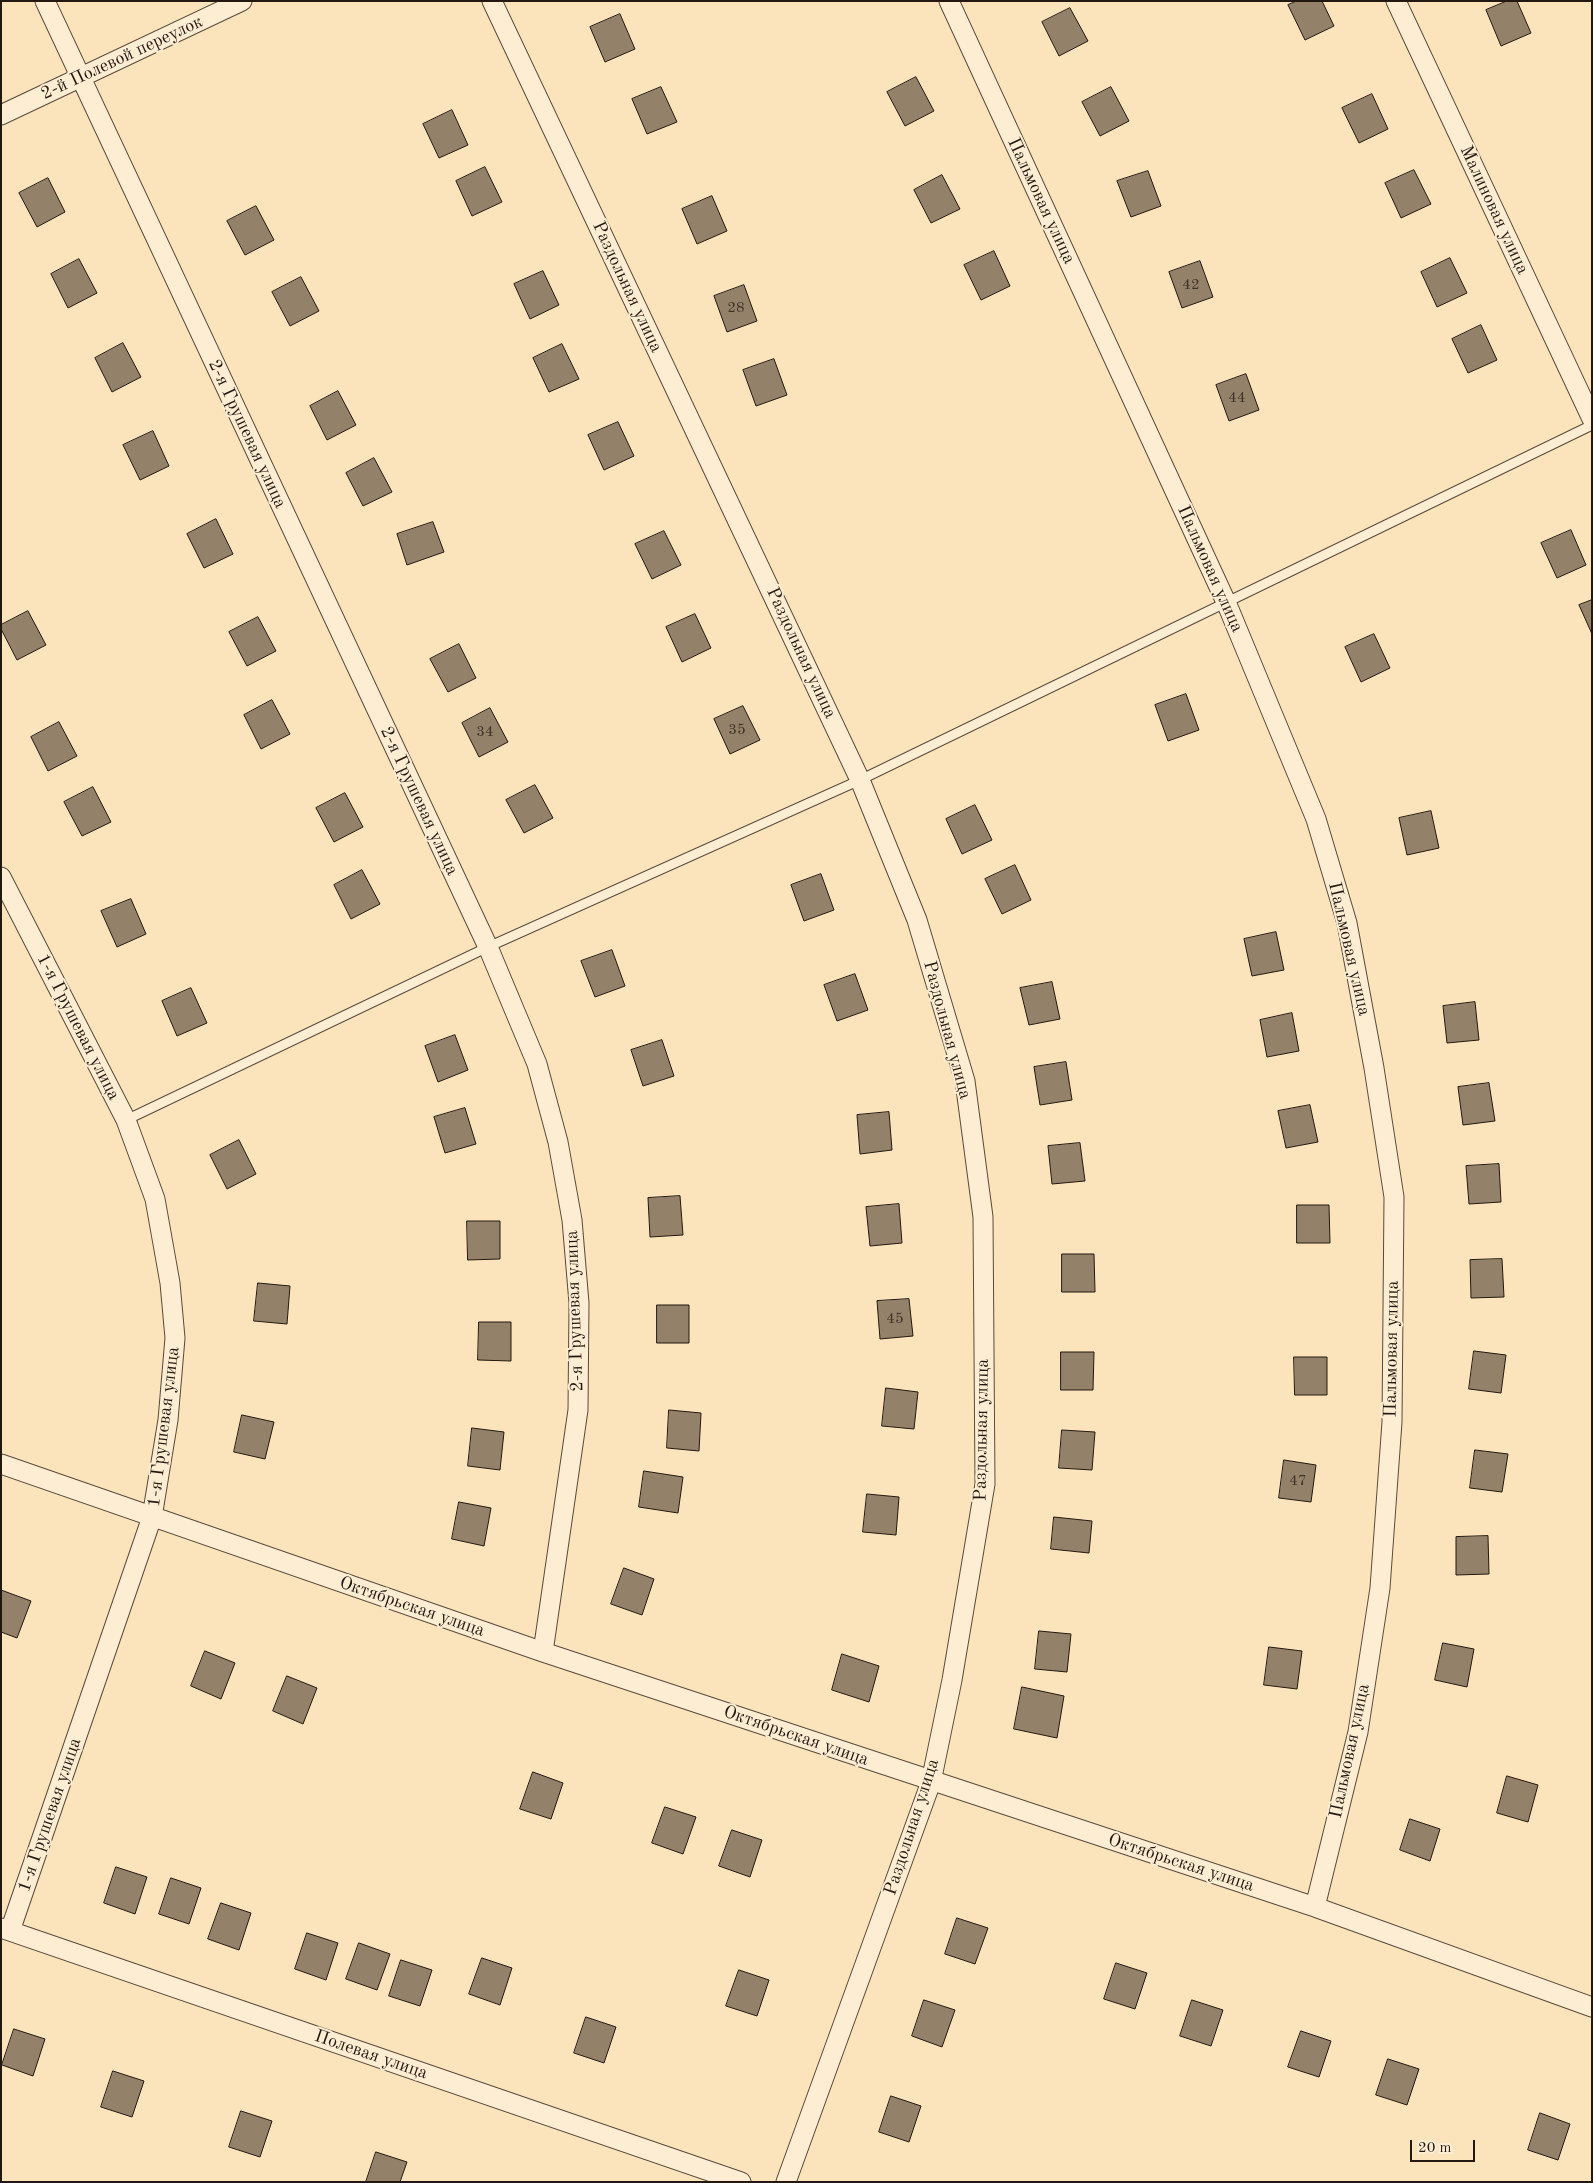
<!DOCTYPE html>
<html>
<head>
<meta charset="utf-8">
<style>
  body { margin:0 }
  #map { position:relative; width:1593px; height:2183px; overflow:hidden; background:#fbe4bb; font-family:"Old Standard TT",serif }
  canvas { display:block }
  .frame { position:absolute; inset:0; border:2px solid #231810; pointer-events:none }
  .scale { position:absolute; left:1410px; top:2140px; width:65px; height:22px; box-sizing:border-box; border:2px solid #231810; border-top:0; padding-left:6px; font-size:15px; line-height:18px; white-space:nowrap; color:#231810; -webkit-text-stroke:4px #fcedd3; paint-order:stroke }
</style>
</head>
<body>
<div id="map">
<canvas width="1593" height="2183"></canvas>
<div class="frame"></div>
<div class="scale">20 m</div>
</div>
<script>
const ctx = document.querySelector('canvas').getContext('2d');
ctx.lineJoin = 'round';
function paint(path, color) {
  ctx.fillStyle = color;
  ctx.fill(path, 'evenodd');
}
function strokePath(path, color, width, dash) {
  ctx.strokeStyle = color;
  ctx.lineWidth = width;
  ctx.lineCap = dash ? 'butt' : 'round';
  ctx.setLineDash(dash || []);
  ctx.stroke(path);
}
function drawText(font, color, halo, rows, align = 'center') {
  ctx.font = font + ' "Old Standard TT",serif';
  ctx.lineWidth = 4;
  ctx.setLineDash([]);
  ctx.textBaseline = 'middle';
  ctx.strokeStyle = halo;
  ctx.fillStyle = color;
  for (const [text, x, y, turn = 0] of rows) {
    ctx.save();
    ctx.translate(x, y);
    ctx.rotate((+turn || 0) * Math.PI / 180);
    ctx.textAlign = isNaN(turn) ? turn : align;
    if (halo) ctx.strokeText(text, 0, 0);
    ctx.fillText(text, 0, 0);
    ctx.restore();
  }
}
const building = new Path2D(`
  M1297 1H1322L1334 26 1305 40 1288 5Z
  M1507 1H1517L1531 33 1501 46 1486 10Z
  M1070 8 1088 41 1059 56 1042 22Z
  M620 14 635 49 605 62 590 27Z
  M916 77 934 111 905 126 887 92Z
  M661 87 677 122 647 134 632 99Z
  M1111 87 1129 121 1100 136 1082 102Z
  M1372 94 1388 129 1359 143 1342 108Z
  M452 110 468 145 439 158 423 124Z
  M485 167 502 202 472 216 456 181Z
  M1414 170 1431 204 1401 218 1385 183Z
  M1148 171 1161 206 1131 217 1117 181Z
  M942 175 960 209 931 223 914 190Z
  M48 178 65 212 37 227 19 193Z
  M712 196 727 231 697 244 682 209Z
  M256 206 274 240 245 255 227 221Z
  M994 251 1010 286 981 300 964 265Z
  M1450 258 1467 293 1437 307 1421 272Z
  M79 259 97 293 68 308 51 274Z
  M1200 261 1213 297 1182 308 1169 272Z
  M543 271 559 305 530 319 514 284Z
  M301 277 319 311 290 326 272 292Z
  M744 285 757 321 727 332 714 296Z
  M1481 325 1497 360 1468 373 1452 339Z
  M123 343 141 377 112 392 95 358Z
  M562 344 579 379 549 392 533 358Z
  M774 359 787 395 756 406 743 370Z
  M1246 374 1259 410 1229 421 1216 385Z
  M338 391 356 425 327 440 310 406Z
  M618 422 634 456 604 470 588 435Z
  M153 431 169 466 140 480 123 445Z
  M374 458 392 492 363 506 346 473Z
  M216 519 233 554 204 568 187 534Z
  M433 522 444 552 407 565 397 534Z
  M1571 530 1586 565 1557 578 1541 543Z
  M664 531 681 565 652 579 635 544Z
  M1592 600V634L1579 605Z
  M28 611 46 645 17 660 1 629V625Z
  M695 614 711 648 682 662 666 627Z
  M258 617 276 651 247 666 229 632Z
  M1374 634 1390 668 1361 682 1345 647Z
  M459 644 476 678 448 692 430 659Z
  M1186 694 1199 730 1168 741 1155 705Z
  M272 700 290 734 261 749 244 715Z
  M743 706 760 740 730 754 714 719Z
  M490 708 508 742 479 757 462 723Z
  M59 722 77 756 48 771 31 737Z
  M535 785 553 818 524 833 506 800Z
  M93 787 111 822 82 836 64 802Z
  M345 793 363 827 334 842 316 808Z
  M975 805 992 840 962 854 946 819Z
  M1431 811 1439 848 1407 855 1399 818Z
  M1015 865 1031 900 1002 914 985 879Z
  M362 870 380 904 351 919 334 885Z
  M821 874 834 910 804 921 791 885Z
  M131 899 146 934 117 947 101 911Z
  M1276 932 1284 970 1252 976 1244 939Z
  M612 950 625 986 595 997 581 961Z
  M855 974 868 1010 837 1021 824 985Z
  M1052 982 1060 1019 1029 1025 1020 988Z
  M191 988 207 1023 177 1036 162 1001Z
  M1475 1002 1479 1040 1447 1043 1443 1006Z
  M1292 1013 1299 1051 1267 1057 1260 1020Z
  M455 1035 468 1070 438 1082 425 1046Z
  M662 1040 674 1076 643 1086 631 1050Z
  M1066 1062 1072 1100 1040 1105 1034 1067Z
  M1489 1083 1495 1121 1463 1125 1458 1087Z
  M1310 1105 1318 1142 1286 1148 1278 1111Z
  M465 1108 476 1144 445 1153 434 1117Z
  M889 1112 892 1150 860 1154 857 1115Z
  M239 1140 256 1174 227 1189 210 1155Z
  M1080 1143 1085 1181 1052 1184 1048 1146Z
  M1499 1164 1501 1202 1469 1204 1466 1166Z
  M680 1196 683 1235 650 1237 648 1198Z
  M899 1204 902 1243 870 1246 866 1207Z
  M1297 1205H1329L1330 1243H1297Z
  M467 1221H500V1259L468 1260Z
  M1062 1254H1094L1095 1292H1062Z
  M1502 1259 1504 1297 1471 1298 1470 1260Z
  M258 1283 290 1286 287 1324 254 1321Z
  M909 1299 913 1336 880 1339 877 1301Z
  M657 1305H689V1343H657Z
  M479 1322H511V1361L478 1360Z
  M1474 1351 1506 1355 1501 1393 1469 1389Z
  M1061 1352H1094L1093 1390H1061Z
  M1294 1357H1327V1395H1295Z
  M886 1388 918 1392 914 1429 882 1426Z
  M669 1410 701 1413 699 1451 667 1448Z
  M242 1415 274 1422 265 1459 234 1452Z
  M472 1428 504 1432 500 1470 468 1466Z
  M1062 1430 1095 1432 1092 1470 1059 1468Z
  M1475 1450 1508 1454 1502 1492 1470 1488Z
  M1284 1460 1316 1465 1311 1502 1279 1498Z
  M644 1471 683 1477 678 1513 639 1507Z
  M867 1494 899 1497 896 1535 863 1532Z
  M459 1502 491 1508 484 1546 452 1539Z
  M1054 1517 1092 1521 1089 1553 1051 1549Z
  M1488 1536 1489 1574 1456 1575V1537Z
  M624 1568 654 1579 642 1615 611 1604Z
  M1 1590 31 1601 17 1638 1 1632Z
  M1039 1631 1071 1634 1067 1672 1035 1669Z
  M1443 1643 1474 1649 1467 1687 1435 1680Z
  M1269 1647 1302 1651 1297 1689 1264 1685Z
  M205 1651 235 1663 221 1699 191 1686Z
  M842 1654 879 1666 869 1702 832 1690Z
  M287 1676 317 1688 303 1724 273 1711Z
  M1022 1687 1064 1696 1057 1738 1014 1729Z
  M533 1772 563 1783 551 1819 520 1809Z
  M1507 1776 1538 1785 1528 1822 1497 1813Z
  M665 1807 696 1817 683 1854 652 1843Z
  M1410 1819 1440 1829 1430 1861 1400 1850Z
  M732 1830 762 1840 750 1877 719 1866Z
  M116 1867 147 1877 135 1914 104 1903Z
  M171 1878 201 1888 189 1924 159 1914Z
  M221 1903 251 1913 239 1950 208 1939Z
  M957 1918 988 1928 975 1964 945 1954Z
  M307 1933 338 1943 326 1980 295 1969Z
  M359 1943 390 1954 377 1990 346 1979Z
  M482 1958 512 1968 500 2005 469 1994Z
  M401 1960 432 1970 420 2006 389 1996Z
  M1116 1963 1147 1973 1135 2009 1104 1999Z
  M739 1970 769 1980 757 2016 726 2006Z
  M924 2000 955 2010 942 2047 912 2036Z
  M1192 2000 1223 2010 1211 2046 1180 2036Z
  M586 2017 616 2027 604 2063 574 2053Z
  M14 2029 45 2039 33 2076 2 2065Z
  M1301 2031 1331 2041 1319 2077 1288 2067Z
  M1388 2059 1419 2069 1407 2105 1376 2095Z
  M113 2071 144 2081 132 2117 101 2107Z
  M891 2096 921 2106 909 2142 879 2132Z
  M241 2111 272 2121 260 2157 229 2147Z
  M1540 2113 1570 2124 1558 2160 1528 2150Z
  M376 2152 407 2162 400 2182H366Z`);
paint(building, '#938269');
strokePath(building, '#231810', 1);
const service = new Path2D(`
  M126 1120 488 947 860 780 1592 425`);
const minor = new Path2D(`
  M45 1 488 947 537 1064 558 1142 572 1220 579 1303 578 1410 543 1652
  M492 1 860 780 917 920 965 1081 983 1217 985 1484 952 1680 931 1782 786 2182
  M949 1 1226 602 1316 819 1347 923 1374 1068 1394 1197 1392 1422 1380 1588 1358 1732 1315 1907
  M1396 1 1592 419
  M1 115 242 1
  M1 877 126 1120 155 1199 170 1283 175 1338 168 1420 152 1517 10 1931
  M1 1464 543 1652 1315 1907 1592 2007
  M1 1928 741 2182`);
strokePath(service, '#594b3b', 11);
strokePath(minor, '#594b3b', 21);
strokePath(service, '#fcedd3', 9);
strokePath(minor, '#fcedd3', 19);
drawText('15px', '#3f3226', null, [
  ["42",1191,285],
  ["28",736,308],
  ["44",1237,398],
  ["35",737,730],
  ["34",485,732],
  ["45",895,1319],
  ["47",1298,1481]
]);
drawText('18px', '#231810', '#fcedd3', [
  ["2-й Полевой переулок",122,58,-25],
  ["Пальмовая улица",1041,201,65],
  ["Малиновая улица",1494,210,65],
  ["Раздольная улица",627,287,65],
  ["2-я Грушевая улица",247,434,65],
  ["Пальмовая улица",1210,569,66],
  ["Раздольная улица",801,653,65],
  ["2-я Грушевая улица",419,801,65],
  ["Пальмовая улица",1349,949,77],
  ["1-я Грушевая улица",78,1027,63],
  ["Раздольная улица",947,1030,75],
  ["2-я Грушевая улица",575,1311,-92],
  ["Пальмовая улица",1392,1349,-89],
  ["1-я Грушевая улица",164,1427,-83],
  ["Раздольная улица",982,1430,-89],
  ["Октябрьская улица",412,1607,19],
  ["Октябрьская улица",796,1736,19],
  ["Пальмовая улица",1350,1751,-78],
  ["1-я Грушевая улица",50,1815,-71],
  ["Раздольная улица",912,1827,-72],
  ["Октябрьская улица",1181,1863,18],
  ["Полевая улица",371,2055,19]
]);
</script>
</body>
</html>
